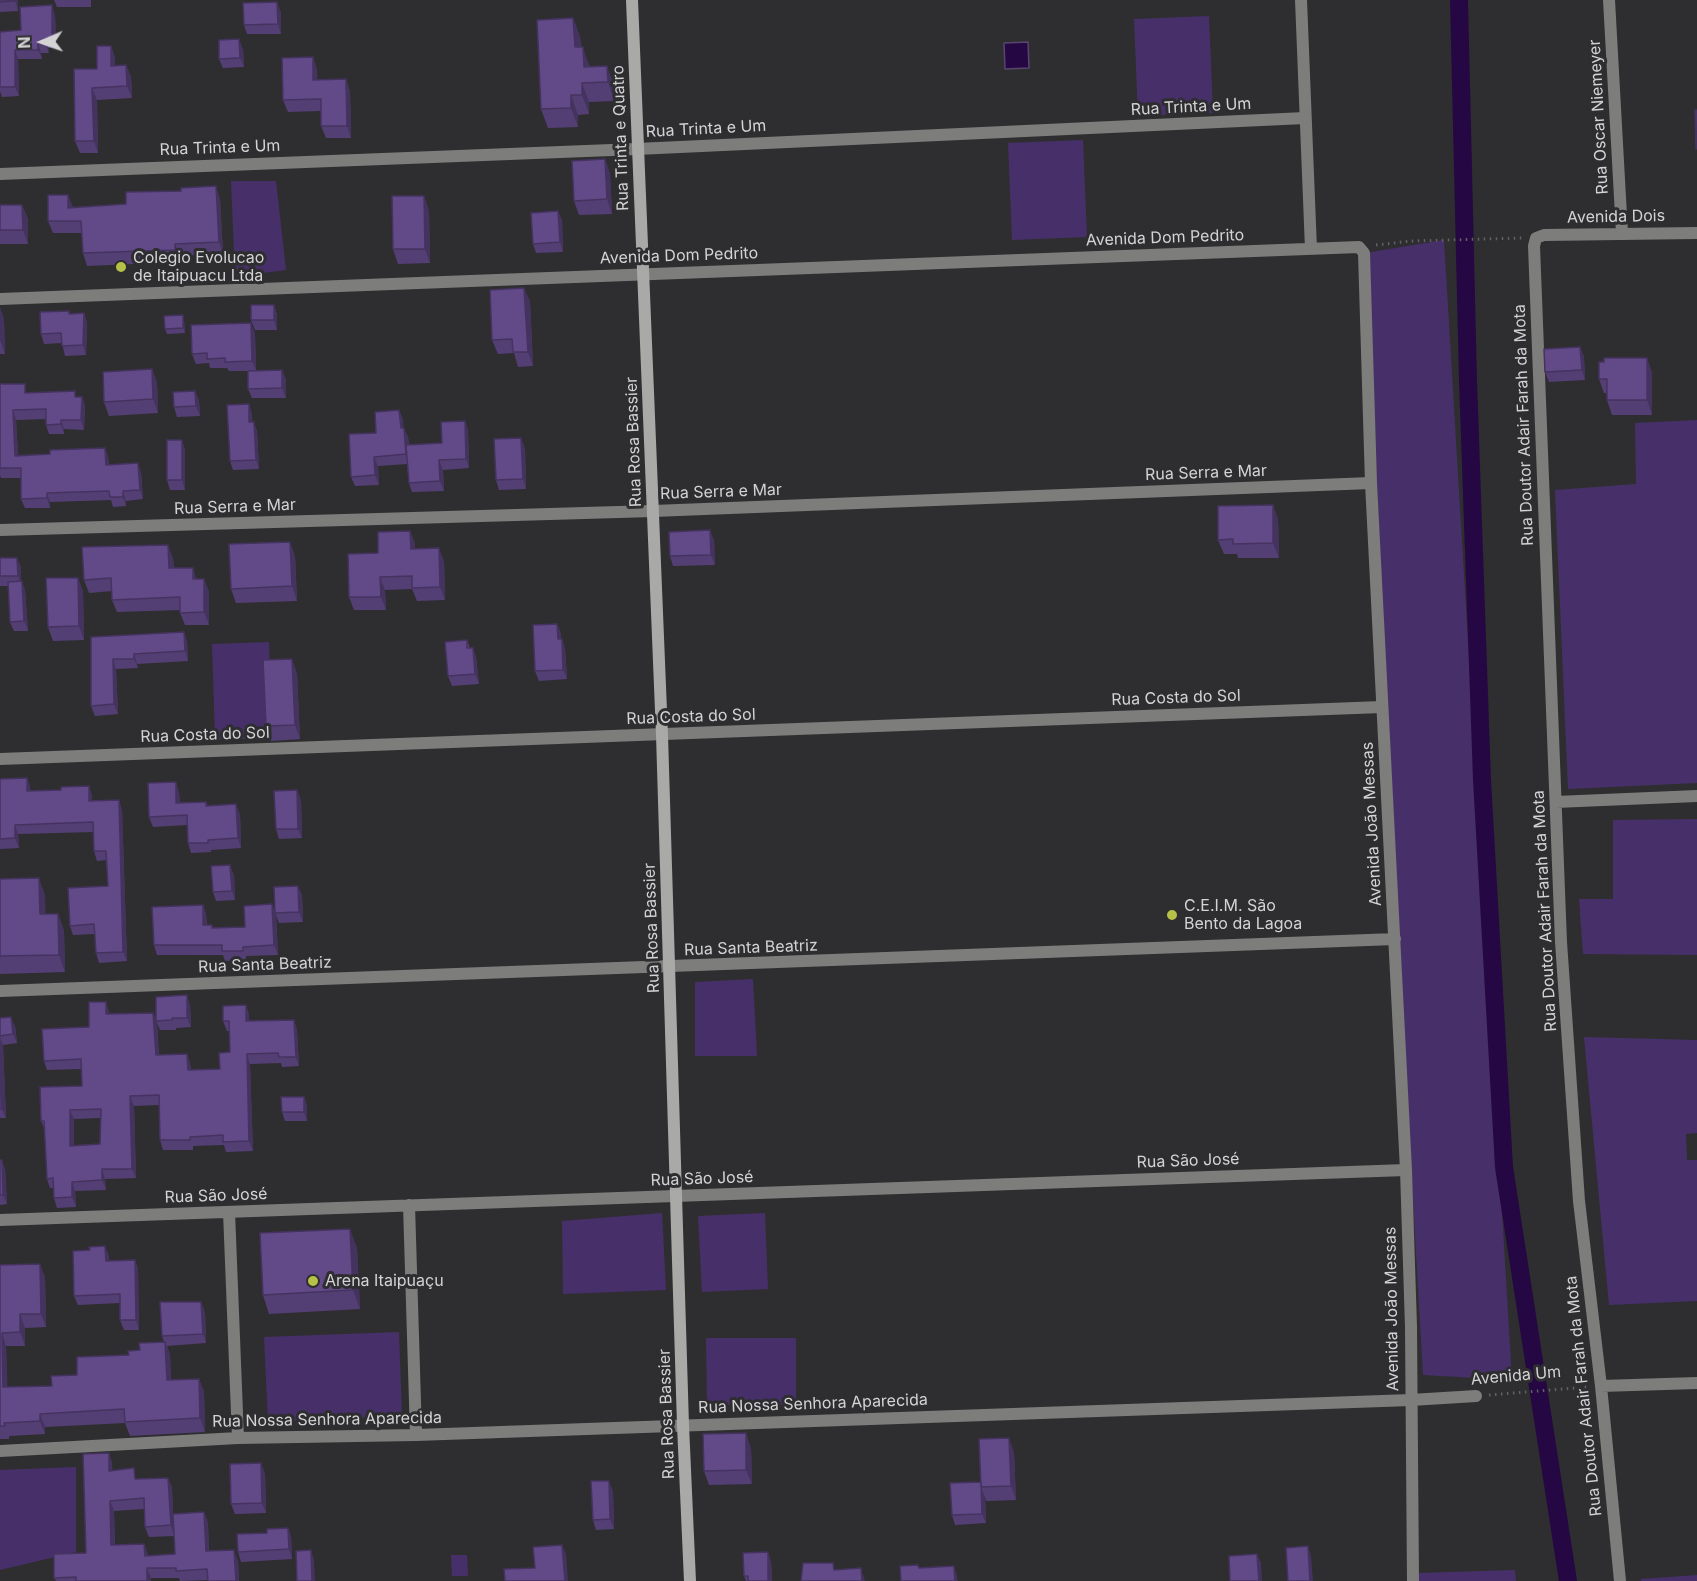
<!DOCTYPE html>
<html>
<head>
<meta charset="utf-8">
<style>
  body { margin:0 }
  #map { position:relative; width:1697px; height:1581px; overflow:hidden; background:#2e2e30; font-family:Inter,sans-serif }
  canvas { display:block }
  .north { position:absolute; left:12px; top:12px; width:60px; height:60px; -webkit-text-stroke:4px #2e2e30; paint-order:stroke; rotate:268deg; font-size:16px; font-weight:700; line-height:24px; text-align:center; color:#d3d2d4 }
  .north::after { content:''; display:block; margin:auto; width:21px; height:27px; background:#d3d2d4; clip-path:polygon(50% 0,100% 100%,50% 72%,0 100%) }
</style>
</head>
<body>
<div id="map">
<canvas width="1697" height="1581"></canvas>
<div class="north">N</div>
</div>
<script>
const ctx = document.querySelector('canvas').getContext('2d');
ctx.lineJoin = 'round';
function paint(path, color) {
  ctx.fillStyle = color;
  ctx.fill(path, 'evenodd');
}
function strokePath(path, color, width, dash) {
  ctx.strokeStyle = color;
  ctx.lineWidth = width;
  ctx.lineCap = dash ? 'butt' : 'round';
  ctx.setLineDash(dash || []);
  ctx.stroke(path);
}
function drawText(font, color, halo, rows, align = 'center') {
  ctx.font = font + ' Inter,sans-serif';
  ctx.lineWidth = 6;
  ctx.setLineDash([]);
  ctx.textBaseline = 'middle';
  ctx.strokeStyle = halo;
  ctx.fillStyle = color;
  for (const [text, x, y, turn = 0] of rows) {
    ctx.save();
    ctx.translate(x, y);
    ctx.rotate((+turn || 0) * Math.PI / 180);
    ctx.textAlign = isNaN(turn) ? turn : align;
    if (halo) ctx.strokeText(text, 0, 0);
    ctx.fillText(text, 0, 0);
    ctx.restore();
  }
}
paint(new Path2D(`
  M1209 16 1213 113 1138 116 1134 19Z
  M1083 140 1087 237 1012 240 1008 143Z
  M231 181H276L286 270 235 277Z
  M1444 240 1512 1380 1423 1375 1359 247 1365 253Z
  M1697 420V783L1568 789 1555 490 1636 484 1635 423Z
  M269 642 272 738 215 740 212 644Z
  M1697 819V955L1583 954 1579 899H1613V820Z
  M753 979 757 1056H695V982Z
  M1584 1037 1697 1040V1133L1686 1134 1687 1160H1697V1301L1609 1305Z
  M662 1213 666 1290 563 1294 562 1221Z
  M765 1213 768 1289 702 1292 698 1216Z
  M399 1332 402 1416 268 1422 264 1337Z
  M706 1338H796V1405H707Z
  M76 1467V1552L0 1570V1470Z
  M451 1555H467L468 1576H452Z
  M1515 1570 1516 1581H1419L1418 1573Z
  M1697 1575V1581H1641V1579Z`), '#473069');
const water = new Path2D(`
  M1028 42 1029 68 1005 69 1004 43Z`);
paint(water, '#250843');
strokePath(water, '#59456e', 1.5);
strokePath(new Path2D(`
  M1459 0 1468 381 1482 780 1504 1167 1568 1581`), '#250843', 18);
strokePath(new Path2D(`
  M1376 245 1411 241 1522 238
  M1489 1395 1587 1387`), '#626264', 3, [1.5, 4.5]);
strokePath(new Path2D(`
  M1301 0 1311 249
  M1609 0 1622 233
  M0 174 637 149 1305 118
  M0 299 1359 247 1364 253 1371 483 1406 1170 1411 1327 1413 1581
  M0 530 653 511 1371 483
  M0 759 1382 707
  M1556 802 1697 796
  M0 991 1395 939
  M409 1205 416 1435
  M229 1212 238 1438
  M0 1220 1406 1170
  M1601 1386 1697 1383
  M0 1451 238 1438 416 1435 1411 1400 1476 1396
  M1620 1581 1601 1386 1579 1201 1561 942 1534 246 1536 238 1544 235 1697 233`), '#7d7d7b', 12);
strokePath(new Path2D(`
  M632 0 662 735 683 1425 690 1581`), '#a9a9a7', 12);
paint(new Path2D(`
  M0 0H18V11L0 12Z
  M54 0H91V7H57Z
  M281 12V34H247L244 25Z
  M55 15 56 47 48 48 49 53H41L42 59H18L19 96 2 97 0 91V32L21 30Z
  M573 18 580 37 581 47 590 67 614 85V101L589 102V114L578 115V127L548 128 541 109Z
  M111 46 115 58V66L126 65 131 77 132 98 97 100 98 153H80L75 141 97 69Z
  M243 49 244 67 223 68 219 59Z
  M317 69V80L346 79 350 92 351 138H326L321 126V111L288 112 283 100Z
  M605 159 610 174 612 214 579 215 574 201Z
  M220 199 223 254 180 256V262L87 266 83 253 82 233H53L48 221 73 207Z
  M0 205H22L28 219V244H0Z
  M429 210 430 263 398 264 393 249Z
  M558 211 562 221 563 252 536 253 533 244Z
  M524 288 530 302 533 366 518 367 514 353 498 354 492 340Z
  M274 305 277 315V330H255L251 320Z
  M0 308 4 320 5 354H0Z
  M69 311 70 314 84 313 87 323 86 355 65 356 62 343 44 344 41 334Z
  M184 320 185 333 167 334 165 329Z
  M255 333 256 370H282L286 380V398H252L248 389V371H229L227 368H210L209 363 196 364 192 354Z
  M1580 347 1584 357 1585 380 1549 382 1545 372Z
  M152 369 157 383 158 413 109 416 104 402Z
  M1652 372V415H1612L1607 400V393H1604L1599 379Z
  M0 384 28 393 82 397 85 406 84 430 64 429V434H49L46 425V419L16 420 18 455 50 454 105 448 108 457 109 465 141 472 143 499 126 501V506L113 507 111 500 50 502V508H25L21 499V478H1L0 475Z
  M195 391 199 401 200 416 177 417 174 407Z
  M399 410 403 420V428L408 437 409 445 442 443 465 421 468 431 469 468 443 470 444 491 412 492 409 483 407 464 378 466 379 485 355 486 351 477 376 433Z
  M252 413V422L257 431 259 469 233 470 230 461Z
  M525 448 526 489 499 490 496 480Z
  M185 450V490H170L167 480Z
  M1278 519 1279 558H1238L1237 554H1224L1218 540Z
  M410 531 415 544V549L444 561 445 600 417 601 412 589 385 590 386 610H354L349 597 378 553Z
  M714 540 715 565 673 566 670 556Z
  M295 556 297 601 236 603 231 589Z
  M0 558 21 567V581L25 590 28 631H14L10 622 8 586H0Z
  M173 558 174 568 197 579 209 591V625H185L180 613V610L117 612 112 600V591L89 593 84 580Z
  M78 578 83 592 84 640 53 641 48 627Z
  M557 624 561 634V639H562L565 649 567 679 539 681 535 671Z
  M184 632 187 642 188 661 137 664 138 668 116 669 118 714 95 716 91 706V637Z
  M467 640 470 648H473L476 657 479 684 452 686 448 676Z
  M297 673 300 739 271 741 266 726Z
  M27 778 30 787V791L61 790 89 786 92 796V801L122 810 127 961 99 963 96 953 95 934 73 935 70 926 108 886 107 860 97 861 94 851 93 832 18 834 19 848 0 849V779Z
  M179 792 180 803 206 802 208 806 240 814 241 848 211 850V852L191 853 188 843 187 825 153 827 149 817Z
  M301 800 302 838 279 839 276 829Z
  M234 875 235 900 216 901 213 892Z
  M0 879 45 895V914H58L64 931 65 972 0 974Z
  M302 895 303 922 279 923 276 915 278 955 246 956V960L225 961 223 955H157L154 945 203 905 206 914 207 925 213 928 245 927 275 912Z
  M190 1005 191 1027 176 1028V1030H160L156 1021Z
  M246 1005 249 1015V1021L294 1020 297 1030 299 1066 282 1067 281 1063 250 1064 253 1151 226 1152 224 1145 193 1146V1150H163L160 1140 159 1105 134 1106 136 1178 105 1179 106 1190 75 1191 76 1207 57 1208 54 1198V1188H50L47 1179 45 1130 41 1121 82 1086V1069L47 1070 44 1061 109 1012V1014L153 1013 157 1022 159 1055 187 1054 190 1064 191 1070 220 1069 230 1052 229 1031H227L223 1021ZM101 1118 100 1144 74 1145V1119Z
  M0 1018 15 1026 17 1043 3 1045 6 1118H0Z
  M304 1097 307 1106V1121H285L282 1112Z
  M0 1160 5 1169 7 1204 0 1205Z
  M357 1248 360 1309 269 1314 263 1295Z
  M109 1256V1261L135 1260 138 1269 139 1330H124L120 1320V1303L78 1305 74 1296Z
  M0 1265 45 1277 46 1327 25 1328V1346H6L7 1387 52 1386 77 1375 164 1342 162 1336 205 1312 206 1343 167 1346 170 1355 171 1380 199 1379 204 1392 205 1432 130 1436 125 1423 45 1427V1434L9 1436V1439H0Z
  M751 1448 752 1484 709 1485 704 1471Z
  M1014 1452 1016 1500 986 1501 985 1497 986 1523 955 1525 952 1515 981 1482Z
  M109 1453 112 1463V1470L138 1479 168 1478 172 1488 173 1514 204 1512 208 1523 209 1551 238 1561 239 1581H208V1580L180 1581 179 1578H151V1581H56L54 1578 86 1553ZM144 1509 145 1527 149 1537 174 1536 175 1554 148 1556V1554L115 1545 114 1511Z
  M265 1473 266 1513 235 1514 231 1504Z
  M613 1491 614 1529 596 1530 593 1520Z
  M288 1528 291 1537 292 1559 241 1562 238 1552 267 1533Z
  M771 1562 772 1581H746L744 1576Z`), '#543f75');
paint(new Path2D(`
  M15 0H18V11L15 1Z
  M277 2 281 12V34L278 24Z
  M52 5 55 15 56 47 52 37Z
  M573 18 580 37 581 67 575 47Z
  M45 39 48 48 49 53 45 43Z
  M239 39 243 49 244 67 240 58Z
  M38 44 41 53 42 59 38 50Z
  M111 46 115 58 116 78 111 66Z
  M583 47 589 66 590 82 584 67Z
  M15 50 18 59 19 96 15 87Z
  M313 57 317 69 318 92 313 80Z
  M126 65 131 77 132 98 127 86Z
  M607 66 614 85V101L608 82Z
  M346 79 350 92 351 138 347 126Z
  M582 83 589 102V114L582 95Z
  M92 88 97 100 98 153 94 141Z
  M571 95 578 115V127L571 108Z
  M605 159 610 174 612 214 607 199Z
  M216 186 220 199 223 254 219 242Z
  M68 195 73 207 68 208Z
  M424 196 429 210 430 263 425 249Z
  M22 205 28 219V244L23 230Z
  M558 211 562 221 563 252 560 242Z
  M175 244 180 256V262L175 250Z
  M524 288 530 302 533 366 528 352Z
  M274 305 277 315V330L274 320Z
  M0 308 4 320 5 354 0 340Z
  M84 313 87 323 86 355 83 345Z
  M183 315 184 320 185 333 183 328Z
  M251 323 255 333 256 370 252 361Z
  M1580 347 1584 357 1585 380 1582 370Z
  M1647 358 1652 372V415L1647 400Z
  M152 369 157 383 158 413 153 399Z
  M282 370 286 380V398L282 388Z
  M195 391 199 401 200 416 196 406Z
  M82 397 85 406 84 430 81 420Z
  M249 404 252 413 253 432 249 422Z
  M13 410 16 420 19 465 15 456Z
  M399 410 403 420 404 438 401 428Z
  M61 420 64 429V434L61 424Z
  M465 421 468 431 469 468 466 459Z
  M254 422 257 431 259 469 256 460Z
  M404 428 408 437 410 464 406 454Z
  M521 438 525 448 526 489 523 479Z
  M182 440 185 450V490L182 480Z
  M105 448 108 457 109 475 106 465Z
  M374 457 378 466 379 485 375 475Z
  M439 460 443 470 444 491 440 481Z
  M138 463 141 472 143 499 140 490Z
  M123 491 126 501V506L123 497Z
  M47 493 50 502V508L47 498Z
  M1273 505 1278 519 1279 558 1273 543Z
  M710 530 714 540 715 565 711 555Z
  M410 531 415 544V562L411 549Z
  M290 542 295 556 297 601 292 586Z
  M168 545 173 558 174 581 169 568Z
  M439 548 444 561 445 600 440 587Z
  M17 558 21 567V586L18 576Z
  M193 568 197 581 193 579Z
  M380 577 385 590 386 610 381 597Z
  M78 578 83 592 84 640 79 626Z
  M204 579 209 591V625L204 612Z
  M22 581 25 590 28 631 24 621Z
  M557 624 561 634V649L558 639Z
  M184 632 187 642 188 661 185 651Z
  M562 639 565 649 567 679 563 670Z
  M473 648 476 657 479 684 475 674Z
  M134 654 137 664 138 668 134 659Z
  M113 659 116 669 118 714 114 704Z
  M292 659 297 673 300 739 295 725Z
  M27 778 30 787 31 801 27 791Z
  M176 782 179 792 180 812 176 803Z
  M89 786 92 796V811L89 801Z
  M297 790 301 800 302 838 298 829Z
  M119 800 122 810 127 961 123 952Z
  M236 804 240 814 241 848 238 838Z
  M15 825 18 834 19 848 15 838Z
  M230 865 234 875 235 900 232 891Z
  M39 878 45 895 46 932 40 914Z
  M298 886 302 895 303 922 299 912Z
  M272 904 276 914 278 955 274 945Z
  M203 905 206 914 207 935 203 925Z
  M58 914 64 931 65 972 59 955Z
  M187 995 190 1005 191 1027 187 1018Z
  M106 1002 109 1012 110 1024 106 1014Z
  M246 1005 249 1015 250 1030 246 1021Z
  M153 1013 157 1022 159 1065 156 1055Z
  M11 1017 15 1026 17 1043 13 1034Z
  M294 1020 297 1030 299 1066 296 1057Z
  M0 1037 3 1045 6 1118 2 1109Z
  M187 1054 190 1064 191 1080 188 1070Z
  M247 1054 250 1064 253 1151 249 1141Z
  M130 1096 134 1106 136 1178 132 1169Z
  M304 1097 307 1106V1121L304 1112Z
  M70 1110 74 1119V1155L70 1146Z
  M2 1160 5 1169 7 1204 3 1195Z
  M102 1169 105 1179 106 1190 102 1180Z
  M72 1182 75 1191 76 1207 72 1197Z
  M350 1229 357 1248 360 1309 353 1290Z
  M105 1246 109 1256V1270L106 1261Z
  M135 1260 138 1269 139 1330 136 1320Z
  M40 1264 45 1277 46 1327 41 1314Z
  M201 1302 205 1312 206 1343 203 1334Z
  M20 1314 25 1328V1346L20 1332Z
  M2 1333 6 1346 8 1400 3 1387Z
  M165 1342 170 1355 172 1393 167 1380Z
  M199 1379 204 1392 205 1432 200 1418Z
  M40 1414 45 1427V1434L40 1421Z
  M746 1433 751 1448 752 1484 746 1470Z
  M1009 1438 1014 1452 1016 1500 1011 1486Z
  M109 1453 112 1463 113 1481 109 1471Z
  M261 1463 265 1473 266 1513 262 1503Z
  M168 1478 172 1488 174 1536 171 1525Z
  M609 1481 613 1491 614 1529 610 1519Z
  M981 1488 985 1497 986 1523 982 1514Z
  M110 1501 114 1511 115 1556 111 1545Z
  M204 1512 208 1523 209 1561 206 1551Z
  M288 1528 291 1537 292 1559 289 1549Z
  M144 1544 148 1554 149 1567 145 1556Z
  M562 1545 566 1554 568 1581H565Z
  M1308 1546 1311 1556 1313 1581H1310Z
  M234 1550 238 1561 239 1581H236Z
  M311 1550 314 1560 315 1581H312Z
  M768 1552 771 1562 772 1581H768Z
  M1257 1554 1261 1563 1262 1581H1259Z
  M954 1566 957 1576 958 1581H955Z
  M147 1568 151 1578V1581H147Z
  M861 1568 864 1578 865 1581H862Z`), '#45335f');
const building = new Path2D(`
  M0 0H15V1L0 2Z
  M277 2 278 24 244 25 243 3Z
  M52 5V37L45 39V43L38 44V50H15V87H0V32L21 30 20 7Z
  M573 18 575 47H583L584 67 607 66 608 82 582 83V95H571V108L541 109 537 20Z
  M239 39 240 58 219 59V40Z
  M97 46H111V66L126 65 127 86 92 88 94 141H75L74 69H97Z
  M313 57V80L346 79 347 126H321V99L283 100 282 58Z
  M1695 110H1697V148L1696 149Z
  M605 159 607 199 574 201 572 161Z
  M216 186 219 242 175 244V250L83 253 81 221H48V195H68V208L126 204V192L181 191V188Z
  M392 196H424L425 249H393Z
  M0 205H22L23 230H0Z
  M558 211 560 242 533 244 531 213Z
  M524 288 528 352H513L512 339 492 340 490 290Z
  M251 305H274V320H251Z
  M69 311V314L84 313 83 345 62 346 61 333 41 334 40 312Z
  M183 315V328L165 329 164 316Z
  M251 323 252 361 225 362V358L207 359V353L192 354 191 325Z
  M1580 347 1582 370 1545 372 1544 349Z
  M1604 358H1647V400H1607V379H1599V362H1604Z
  M152 369 153 399 104 402 103 372Z
  M282 370V388L248 389V371Z
  M0 384H25V393L75 391V397H82L81 420H61V424L46 425V409L13 410 15 456 50 454V450L105 448 106 465 138 463 140 490 123 491V497H110L109 491 47 493V498L21 499V468H0Z
  M195 391 196 406 174 407 173 392Z
  M249 404V422H254L256 460 230 461 227 405Z
  M399 410 401 428H404L406 454 374 457 375 475 351 477 349 434 376 433 375 412Z
  M465 421 466 459 439 460 440 481 409 483 406 445 442 443 441 422Z
  M521 438 523 479 496 480 494 439Z
  M167 440H182V480H167Z
  M1273 505V543L1233 544V539L1218 540V506Z
  M710 530 711 555 670 556 669 532Z
  M410 531 411 549 439 548 440 587 412 588V576L380 577 381 597H349L348 554 378 553V532Z
  M290 542 292 586 231 589 229 544Z
  M168 545 169 568H193V579H204V612L180 613V597L112 600 111 578 84 580 82 547Z
  M0 558H17L18 576H0Z
  M46 578H78L79 626 48 627Z
  M22 581 24 621 10 622 8 582Z
  M557 624 558 639H562L563 670 535 671 533 625Z
  M184 632 185 651 134 654V659H113L114 704 91 706V637Z
  M467 640V648H473L475 674 448 676 445 642Z
  M292 659 295 725 266 726 263 660Z
  M27 778V791L61 790V787L89 786V801L119 800 123 952 96 953 94 924 70 926 68 888 108 886 106 851H94L93 822 15 825V838L0 839V779Z
  M176 782V803L206 802V806L236 804 238 838 208 840V843H188L187 815 149 817 148 783Z
  M297 790 298 829H276L274 791Z
  M230 865 232 891 213 892 211 866Z
  M39 878 40 914H58L59 955 0 956V879Z
  M298 886 299 912 275 913 274 887Z
  M272 904 274 945 243 947V951H222V945H154L152 907 203 905V925H212V928L245 927 244 906Z
  M187 995V1018H172V1020L156 1021V997Z
  M89 1002H106V1014L153 1013 156 1055 187 1054 188 1070 220 1069 219 1053 230 1052 229 1021H223V1006L246 1005V1021L294 1020 296 1057H279L278 1053 247 1054 249 1141 223 1142V1135L190 1137V1140H160L159 1095 130 1096 132 1169H102V1180L72 1182V1197L54 1198 53 1178 47 1179 44 1121H41L40 1087 82 1086 81 1059 44 1061 42 1029 89 1027ZM101 1109 100 1144 70 1146V1110Z
  M11 1017 13 1034 0 1036V1018Z
  M0 1045 2 1109H0Z
  M281 1097H304V1112H282Z
  M0 1160H2L3 1195H0Z
  M350 1229 353 1290 263 1295 260 1233Z
  M105 1246 106 1261 135 1260 136 1320H120V1294L74 1296 73 1251 90 1250 89 1247Z
  M40 1264 41 1314H20V1332L2 1333 3 1387 52 1386 51 1376 77 1375V1357L129 1355 128 1351 140 1350 139 1343 165 1342 167 1380 199 1379 200 1418 125 1422 124 1409 40 1414V1421L4 1423 5 1426H0V1265Z
  M160 1302H201L203 1334 162 1336Z
  M746 1433V1470L704 1471 703 1434Z
  M1009 1438 1011 1486 981 1487 979 1439Z
  M109 1453V1471L134 1468 135 1479 168 1478 171 1525 145 1527 144 1498 110 1501 111 1545 144 1544 145 1556 175 1554 173 1514 204 1512 206 1551 234 1550 236 1581H208L207 1569 176 1571V1568H147V1581H76V1577L54 1578V1554L86 1553 83 1454Z
  M261 1463 262 1503 231 1504 230 1464Z
  M591 1481H609L610 1519 593 1520Z
  M981 1482 982 1514 952 1515 950 1483Z
  M288 1528 289 1549 238 1552 237 1534 267 1533V1529Z
  M562 1545 565 1581H505L504 1569 535 1568 533 1547Z
  M1308 1546 1310 1581H1288L1286 1548Z
  M311 1550 312 1581H297L296 1551Z
  M768 1552V1581H748V1576H744L743 1553Z
  M1257 1554 1259 1581H1230L1229 1556Z
  M803 1563H833L834 1570 861 1568 862 1581H801Z
  M918 1565 919 1568 954 1566 955 1581H901L900 1566Z`);
paint(building, '#624988');
strokePath(building, '#45335f', 1.5);
for (const [x, y, r, color] of [
  [121,267,6,"#b6c148"],
  [1172,915,6,"#b6c148"],
  [313,1281,6,"#b6c148"]
]) {
  const dot = new Path2D();
  dot.arc(x, y, r, 0, 2 * Math.PI);
  ctx.fillStyle = color;
  ctx.fill(dot);
  strokePath(dot, '#2e2e30', 2);
}
drawText('16px', '#d3d2d4', '#2e2e30', [
  ["Rua Trinta e Um",1191,107,-3],
  ["Rua Oscar Niemeyer",1599,117,-93],
  ["Rua Trinta e Um",706,129,-3],
  ["Rua Trinta e Quatro",621,138,-92],
  ["Rua Trinta e Um",220,148,-2],
  ["Avenida Dois",1616,217,-1],
  ["Avenida Dom Pedrito",1165,238,-2],
  ["Avenida Dom Pedrito",679,256,-2],
  ["Rua Doutor Adair Farah da Mota",1524,425,-92],
  ["Rua Rosa Bassier",634,442,-92],
  ["Rua Serra e Mar",1206,473,-2],
  ["Rua Serra e Mar",721,492,-2],
  ["Rua Serra e Mar",235,507,-2],
  ["Rua Costa do Sol",1176,698,-2],
  ["Rua Costa do Sol",691,717,-2],
  ["Rua Costa do Sol",205,735,-2],
  ["Avenida João Messas",1372,824,-93],
  ["Rua Doutor Adair Farah da Mota",1545,911,-93],
  ["Rua Rosa Bassier",652,928,-92],
  ["Rua Santa Beatriz",751,948,-2],
  ["Rua Santa Beatriz",265,965,-2],
  ["Rua São José",1188,1161,-2],
  ["Rua São José",702,1179,-2],
  ["Rua São José",216,1196,-2],
  ["Avenida João Messas",1392,1309,-91],
  ["Avenida Um",1516,1376,-5],
  ["Rua Doutor Adair Farah da Mota",1584,1396,-96],
  ["Rua Nossa Senhora Aparecida",813,1404,-2],
  ["Rua Rosa Bassier",667,1414,-92],
  ["Rua Nossa Senhora Aparecida",327,1420,-1]
]);
drawText('16px', '#d3d2d4', '#2e2e30', [
  ["Colegio Evolucao",133,258],
  ["de Itaipuacu Ltda",133,276],
  ["C.E.I.M. São",1184,906],
  ["Bento da Lagoa",1184,924],
  ["Arena Itaipuaçu",325,1281]
], 'left');
</script>
</body>
</html>
